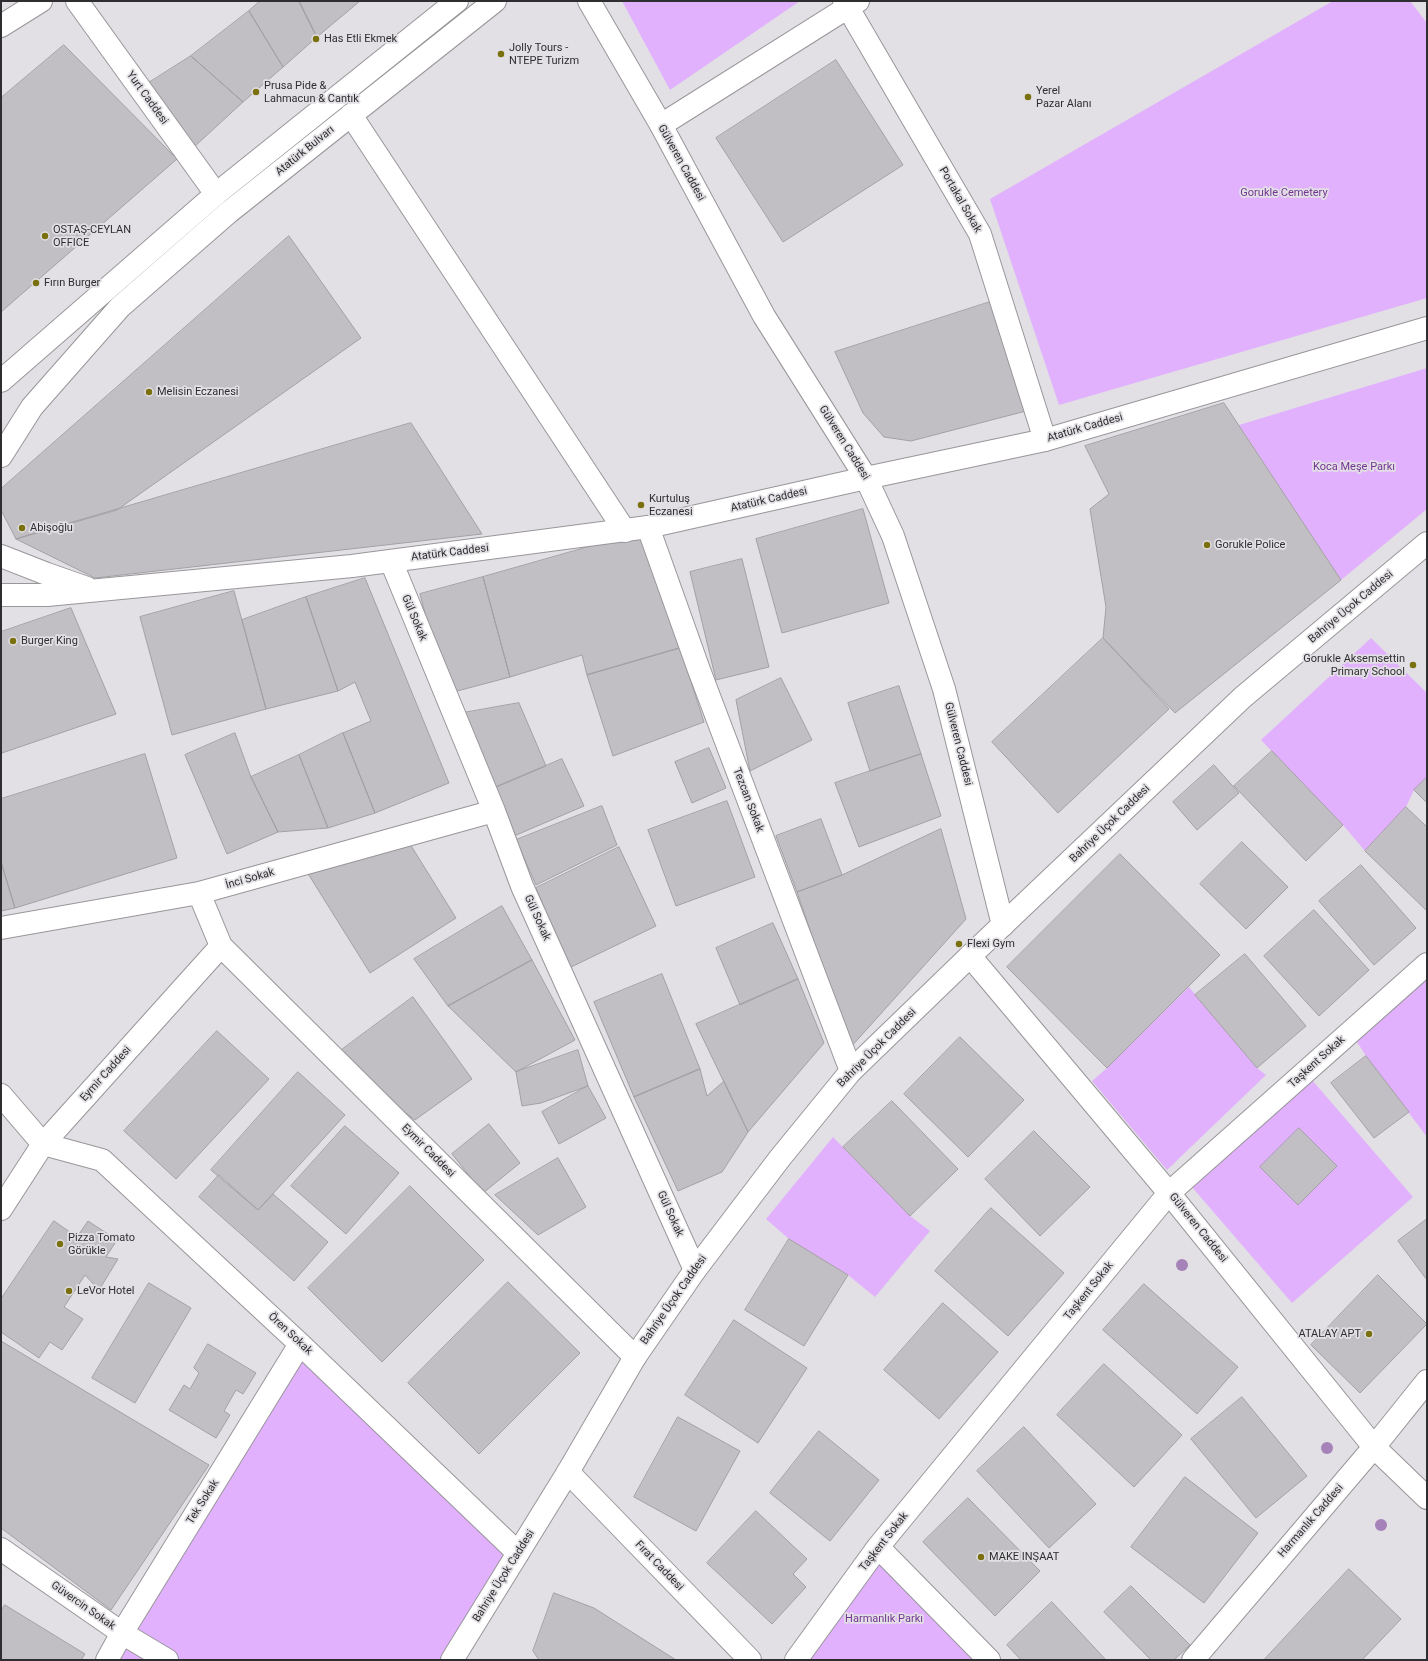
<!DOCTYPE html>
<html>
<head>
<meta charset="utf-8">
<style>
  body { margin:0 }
  #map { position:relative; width:1428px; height:1661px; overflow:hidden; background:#e2e0e4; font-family:Roboto,sans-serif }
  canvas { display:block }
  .frame { position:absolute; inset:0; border:2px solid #2e2d2f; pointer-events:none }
</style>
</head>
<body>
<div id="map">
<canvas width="1428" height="1661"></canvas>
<div class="frame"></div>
</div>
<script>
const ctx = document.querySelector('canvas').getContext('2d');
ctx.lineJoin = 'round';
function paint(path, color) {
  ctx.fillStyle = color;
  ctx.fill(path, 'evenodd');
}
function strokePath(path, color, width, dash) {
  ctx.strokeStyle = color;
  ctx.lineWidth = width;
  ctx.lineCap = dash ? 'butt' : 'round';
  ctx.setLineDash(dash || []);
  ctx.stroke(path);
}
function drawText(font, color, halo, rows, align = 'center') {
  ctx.font = font + ' Roboto,sans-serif';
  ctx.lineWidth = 3.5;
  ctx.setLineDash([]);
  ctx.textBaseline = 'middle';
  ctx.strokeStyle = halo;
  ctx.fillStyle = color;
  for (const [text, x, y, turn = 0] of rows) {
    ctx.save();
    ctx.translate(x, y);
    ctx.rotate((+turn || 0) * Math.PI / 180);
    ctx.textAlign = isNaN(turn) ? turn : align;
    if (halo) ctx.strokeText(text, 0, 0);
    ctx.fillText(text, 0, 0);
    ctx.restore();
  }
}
paint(new Path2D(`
  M622 1H800L670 90Z
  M1333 1H1410L1427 23V298L1059 405 990 199Z
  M1427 368V509L1341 580 1239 425Z
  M1371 638 1427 693V777L1414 790 1406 807 1365 851 1343 825 1261 740Z
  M1426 980 1427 981V1137L1366 1056 1357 1042Z
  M1189 987 1257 1068 1266 1075 1167 1170 1092 1081 1107 1068Z
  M1312 1080 1413 1197 1292 1303 1191 1186Z
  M833 1137 910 1216 930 1231 875 1297 848 1275 789 1239 766 1219Z
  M300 1344 518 1553 452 1660H107Z
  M880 1558 980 1660H802Z`), '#e1b1fe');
const building = new Path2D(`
  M260 1H299L317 37 283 67 249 11Z
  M299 1H360L317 37Z
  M249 11 283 67 243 102 191 56Z
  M64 45 177 159 1 312V98Z
  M191 56 243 102 194 147 147 84Z
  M836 60 903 165 783 242 716 138Z
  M289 236 361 338 117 510 16 539 1 510V489Z
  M990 302 1026 411 911 441 884 437 863 413 835 352Z
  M1224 403 1341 580 1175 713 1103 638 1106 607 1090 509 1109 494 1085 446Z
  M411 423 482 534 95 578 16 539Z
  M863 509 889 603 782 633 756 539Z
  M645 531 680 648 587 675 582 655 510 677 483 577Z
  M742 559 769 667 716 680 690 572Z
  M483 577 510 677 446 694 420 594Z
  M365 578 449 783 375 813 343 733 371 721 355 682 338 691 306 597Z
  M234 591 266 709 172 735 140 617Z
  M306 597 338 691 266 709 242 620Z
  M71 608 116 714 2 753 1 748V632Z
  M1103 638 1169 709 1058 813 992 742Z
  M680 648 704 722 613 756 587 675Z
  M781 678 812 740 750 771 736 700Z
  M899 686 921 754 870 771 848 703Z
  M519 703 546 766 494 788 463 713Z
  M235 733 251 777 278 832 227 854 185 755Z
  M343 733 375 813 328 828 299 755Z
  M709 748 726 788 692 803 675 762Z
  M1272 751 1343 825 1306 861 1234 786Z
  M145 754 177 858 15 908 1 862V799Z
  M921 754 941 816 859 847 835 783Z
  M299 755 328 828 278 832 251 777Z
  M562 759 584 806 514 836 494 788Z
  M1214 765 1239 793 1197 830 1173 802Z
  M1427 777V803L1414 790Z
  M727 801 755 877 676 906 648 830Z
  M602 806 617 845 536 885 516 840Z
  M1406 807 1427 827V911L1365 851Z
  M821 819 842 875 797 892 776 836Z
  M941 829 966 919 850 1048 797 892 842 875Z
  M405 836 456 918 370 973 302 864Z
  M1242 842 1288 887 1246 929 1200 884Z
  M619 847 656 926 569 968 536 888Z
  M1120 854 1220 955 1107 1068 1007 967Z
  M1 862 15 908 1 911Z
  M1361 865 1416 928 1374 965 1319 901Z
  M502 906 532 960 448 1006 414 959Z
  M1314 910 1369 970 1319 1016 1264 956Z
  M773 923 798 979 740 1005 716 948Z
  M1245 954 1306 1026 1257 1068 1195 995Z
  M532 960 575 1040 516 1072 448 1006Z
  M662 974 700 1069 634 1097 594 1002Z
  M798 979 824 1043 748 1132 696 1024Z
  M413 997 472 1079 415 1120 332 1057Z
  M217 1031 269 1079 176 1179 124 1131Z
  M960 1037 1024 1100 968 1157 904 1094Z
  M578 1050 588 1086 541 1103 522 1106 516 1072Z
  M1366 1056 1409 1112 1374 1138 1331 1083Z
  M700 1069 707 1096 724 1081 748 1132 722 1172 678 1191 634 1097Z
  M298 1072 345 1115 258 1210 211 1170Z
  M588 1086 606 1118 559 1144 542 1112Z
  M892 1101 958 1169 910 1216 843 1147Z
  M489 1124 520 1163 483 1193 452 1154Z
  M345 1126 399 1173 346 1234 291 1186Z
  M1299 1128 1337 1166 1298 1205 1260 1167Z
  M1034 1131 1090 1187 1040 1236 985 1179Z
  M558 1158 586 1207 538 1235 495 1195Z
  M219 1175 258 1210 273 1194 328 1242 294 1281 199 1197Z
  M410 1186 484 1260 382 1362 308 1288Z
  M991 1208 1064 1273 1008 1336 935 1271Z
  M1427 1219V1280L1398 1241Z
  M54 1221 77 1237 88 1221 117 1240 106 1257 118 1259 99 1290 85 1275 64 1307 83 1319 62 1350 50 1342 39 1358 1 1332V1299Z
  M789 1239 848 1275 804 1346 745 1310Z
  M1378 1275 1427 1324 1360 1393 1311 1345Z
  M508 1282 580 1353 479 1454 408 1383Z
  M149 1283 191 1308 135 1403 92 1378Z
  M1144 1284 1238 1367 1197 1414 1103 1330Z
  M943 1303 998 1352 939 1419 884 1370Z
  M734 1320 807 1368 758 1443 685 1395Z
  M1 1341 209 1465 111 1610 1 1528Z
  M208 1344 256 1373 243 1394 236 1390 224 1411 230 1415 216 1438 169 1410 184 1385 190 1389 199 1373 194 1368Z
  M1104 1364 1182 1435 1134 1487 1057 1415Z
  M1242 1397 1307 1476 1256 1518 1191 1439Z
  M678 1417 740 1451 696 1531 634 1497Z
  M1024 1427 1096 1504 1049 1548 977 1471Z
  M819 1431 879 1480 830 1541 770 1493Z
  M1185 1477 1258 1533 1204 1603 1131 1547Z
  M968 1498 1040 1571 995 1616 923 1542Z
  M756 1511 807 1559 793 1574 806 1587 772 1624 707 1563Z
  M1349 1569 1401 1619 1362 1660H1264Z
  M1131 1586 1190 1645 1174 1660H1151L1104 1612Z
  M554 1593 594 1608 676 1660H539L533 1651Z
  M1052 1602 1106 1660H1021L1007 1645Z
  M5 1605 85 1654 81 1660H1V1611Z`);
paint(building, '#c2bfc4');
strokePath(building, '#a3a0a4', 1);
const minor = new Path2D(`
  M77 1 216 194
  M844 1 980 234 1045 440
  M1 26 41 1
  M351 115 625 531
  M661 125 858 1
  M648 527 699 670 851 1071
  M391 561 494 811 522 886 695 1270
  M199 893 221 946
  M1 928 199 893 494 811
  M970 956 1169 1193 1374 1447 1427 1498
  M1 1095 43 1144 102 1160 300 1344 518 1553
  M1 1209 43 1144 221 946 635 1357
  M568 1472 750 1660
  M878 1547 989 1660
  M1 1549 122 1633 167 1660
  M107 1660 122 1633 300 1344
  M796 1660 878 1547 1169 1193 1427 964
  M1193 1660 1374 1447 1427 1381`);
const tertiary = new Path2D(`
  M589 1 661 125 764 316 866 478 893 536 944 689 1003 925
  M1 556 47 574 87 588
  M1 595H47L352 566 648 527 866 478 1045 440 1427 328`);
const secondary = new Path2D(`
  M1 381 216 194 457 1
  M1 456 32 407 120 307 229 212 495 1
  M452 1660 568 1472 635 1357 695 1270 780 1158 851 1071 970 956 1243 697 1427 543`);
strokePath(minor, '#99969a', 24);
strokePath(tertiary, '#99969a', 24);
strokePath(secondary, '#99969a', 24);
strokePath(minor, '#fff', 22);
strokePath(tertiary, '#fff', 22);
strokePath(secondary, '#fff', 22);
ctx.fillStyle = '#a582b7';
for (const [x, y] of [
  [1182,1265],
  [1327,1448],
  [1381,1525]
]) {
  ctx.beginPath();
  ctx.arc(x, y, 6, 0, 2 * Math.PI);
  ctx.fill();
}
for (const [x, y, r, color] of [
  [316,39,4,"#7b700f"],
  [501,54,4,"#7b700f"],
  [256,92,4,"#7b700f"],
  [1028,97,4,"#7b700f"],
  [45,236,4,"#7b700f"],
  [36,283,4,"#7b700f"],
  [149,392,4,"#7b700f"],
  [641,505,4,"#7b700f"],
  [22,528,4,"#7b700f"],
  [1207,545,4,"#7b700f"],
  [13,641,4,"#7b700f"],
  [1413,665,4,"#7b700f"],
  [959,944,4,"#7b700f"],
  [60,1244,4,"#7b700f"],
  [69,1291,4,"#7b700f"],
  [1369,1334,4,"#7b700f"],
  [981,1557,4,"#7b700f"]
]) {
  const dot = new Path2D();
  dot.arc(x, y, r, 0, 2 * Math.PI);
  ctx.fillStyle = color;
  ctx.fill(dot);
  strokePath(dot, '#e2e0e4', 1.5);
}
drawText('11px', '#2e2d2f', '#e2e0e4', [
  ["Has Etli Ekmek",324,39],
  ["Jolly Tours -",509,48],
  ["NTEPE Turizm",509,61],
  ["Prusa Pide &",264,86],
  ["Lahmacun & Cantık",264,99],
  ["Yerel",1036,91],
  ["Pazar Alanı",1036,104],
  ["OSTAŞ-CEYLAN",53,230],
  ["OFFICE",53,243],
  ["Fırın Burger",44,283],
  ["Melisin Eczanesi",157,392],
  ["Kurtuluş",649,499],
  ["Eczanesi",649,512],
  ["Abişoğlu",30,528],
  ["Gorukle Police",1215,545],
  ["Burger King",21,641],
  ["Gorukle Aksemsettin",1405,659,"right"],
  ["Primary School",1405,672,"right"],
  ["Flexi Gym",967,944],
  ["Pizza Tomato",68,1238],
  ["Görükle",68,1251],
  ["LeVor Hotel",77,1291],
  ["ATALAY APT",1361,1334,"right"],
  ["MAKE INŞAAT",989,1557]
], 'left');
drawText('11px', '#2e2d2f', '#e2e0e4', [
  ["Yurt Caddesi",147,98,54],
  ["Atatürk Bulvarı",305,151,-39],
  ["Gülveren Caddesi",681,163,61],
  ["Portakal Sokak",960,200,60],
  ["Atatürk Caddesi",1085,428,-16],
  ["Gülveren Caddesi",844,443,58],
  ["Atatürk Caddesi",769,500,-13],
  ["Atatürk Caddesi",450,553,-7],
  ["Bahriye Üçok Caddesi",1351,607,-40],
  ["Gül Sokak",414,618,67],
  ["Gülveren Caddesi",958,744,76],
  ["Tezcan Sokak",748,800,69],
  ["Bahriye Üçok Caddesi",1110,824,-44],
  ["İnci Sokak",250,879,-16],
  ["Gül Sokak",537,918,66],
  ["Bahriye Üçok Caddesi",877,1048,-45],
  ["Taşkent Sokak",1317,1062,-42],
  ["Eymir Caddesi",106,1074,-48],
  ["Eymir Caddesi",428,1151,45],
  ["Gül Sokak",670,1214,66],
  ["Gülveren Caddesi",1198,1228,51],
  ["Taşkent Sokak",1089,1291,-51],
  ["Bahriye Üçok Caddesi",674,1300,-55],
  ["Ören Sokak",290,1334,43],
  ["Tek Sokak",203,1502,-58],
  ["Harmanlık Caddesi",1311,1521,-49],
  ["Taşkent Sokak",884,1542,-52],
  ["Fırat Caddesi",659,1566,46],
  ["Bahriye Üçok Caddesi",504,1576,-58],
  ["Güvercin Sokak",83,1606,35]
]);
drawText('11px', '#733592', '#e2e0e4', [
  ["Gorukle Cemetery",1284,193],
  ["Koca Meşe Parkı",1354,467],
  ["Harmanlık Parkı",884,1619]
]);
</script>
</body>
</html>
